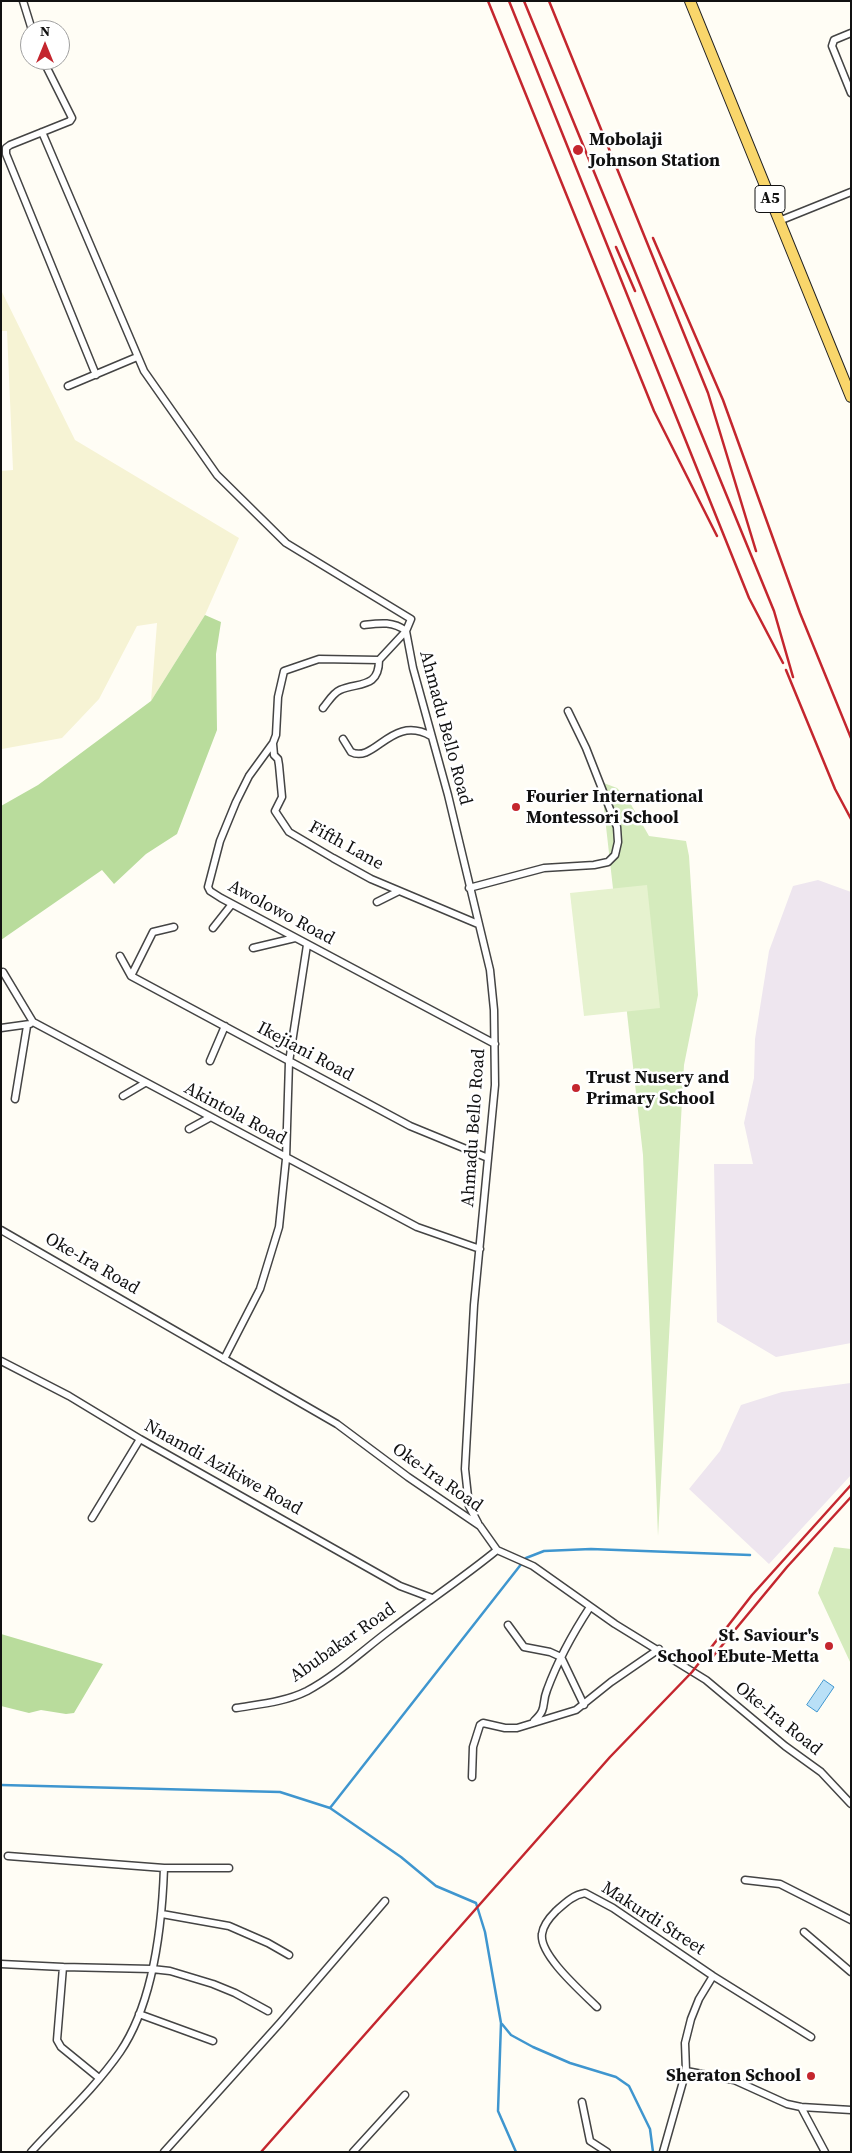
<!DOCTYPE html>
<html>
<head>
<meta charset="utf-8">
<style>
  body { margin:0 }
  #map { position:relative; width:852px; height:2153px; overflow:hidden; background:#fffdf5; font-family:"Source Serif 4",serif }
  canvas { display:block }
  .frame { position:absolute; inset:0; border:2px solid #111; pointer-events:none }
  .north { position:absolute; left:20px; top:20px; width:50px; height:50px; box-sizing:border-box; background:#fff; border:1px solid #a0a0a0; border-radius:50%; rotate:0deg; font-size:14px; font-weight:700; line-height:20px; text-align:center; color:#111 }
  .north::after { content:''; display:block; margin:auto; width:18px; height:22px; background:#c4262e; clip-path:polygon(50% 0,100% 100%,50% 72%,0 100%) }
</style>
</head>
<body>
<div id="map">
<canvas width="852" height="2153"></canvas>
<div class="frame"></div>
<div class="north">N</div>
</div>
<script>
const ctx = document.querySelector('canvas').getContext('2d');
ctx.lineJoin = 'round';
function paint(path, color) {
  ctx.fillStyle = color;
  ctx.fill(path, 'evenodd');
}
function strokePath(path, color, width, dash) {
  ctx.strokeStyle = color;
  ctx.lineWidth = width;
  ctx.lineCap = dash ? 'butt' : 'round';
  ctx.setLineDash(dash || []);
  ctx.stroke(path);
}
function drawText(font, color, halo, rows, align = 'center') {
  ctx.font = font + ' "Source Serif 4",serif';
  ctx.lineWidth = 5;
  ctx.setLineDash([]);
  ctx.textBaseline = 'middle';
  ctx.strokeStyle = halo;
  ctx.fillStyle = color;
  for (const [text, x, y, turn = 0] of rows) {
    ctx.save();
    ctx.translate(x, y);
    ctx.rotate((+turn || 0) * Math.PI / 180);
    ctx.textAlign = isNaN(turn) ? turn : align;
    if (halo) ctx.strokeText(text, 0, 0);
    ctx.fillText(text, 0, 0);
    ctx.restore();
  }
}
paint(new Path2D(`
  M818 880 851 892V1343L776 1357 717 1322 714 1164H753L744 1123 754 1078 755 1039 769 951 793 886Z
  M851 1383V1475L769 1564 689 1489 720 1451 741 1405 782 1392Z`), '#eee6ef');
paint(new Path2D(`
  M1 290 75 440 239 538 205 615 151 701 157 623 137 626 99 699 62 738 2 749 1 471 13 470 7 331H1Z`), '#f6f3d4');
paint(new Path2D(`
  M601 782 617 788 629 801 649 836 686 841 689 856 698 995 684 1065 658 1536 643 1155Z
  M834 1547 851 1549V1664L818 1593Z`), '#d5ebbd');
paint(new Path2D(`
  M205 615 221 622 216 654 217 730 177 834 146 854 114 884 102 870 1 940V806L38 785 151 701Z
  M1 1634 103 1664 74 1713 66 1714 41 1710 29 1713 1 1706Z`), '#b9dc9c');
paint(new Path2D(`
  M647 885 660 1008 584 1016 570 893Z`), '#e6f2cf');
const water = new Path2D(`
  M824 1680 834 1687 817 1712 807 1705Z`);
paint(water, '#b9e0f7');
strokePath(water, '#3f96cf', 1);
strokePath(new Path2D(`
  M1 1785 280 1792 330 1808 401 1857 436 1886 476 1903 485 1932 501 2023 498 2111 516 2152
  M330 1808 526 1558 544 1551 591 1549 750 1555
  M502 2024 511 2035 533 2047 570 2063 616 2077 629 2086 650 2129 653 2152`), '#3f96cf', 2.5);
const street = new Path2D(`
  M23 1 32 30
  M851 33 834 40 832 46 851 93
  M43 60 72 118 70 121 10 145 6 148V154L96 375
  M42 132 144 371 217 475 286 543 411 619 406 631 379 660 319 659 284 671 278 697 276 735 273 743 249 776 236 802 220 841 208 887 210 891 221 898 495 1044
  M779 221 851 192
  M68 386 137 357
  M364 625C380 623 393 621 406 631L413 668 448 795 490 970 494 1010 495 1085 474 1305 465 1469 469 1506 478 1523
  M323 708C328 702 333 693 340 690 358 682 379 689 379 660
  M343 739 351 752C375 764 391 714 431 736
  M273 744 274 755 278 759 279 765 282 797 275 811 289 832 333 858 371 879 478 924
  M469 888 544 868 594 865 608 862 615 855 618 842 617 827 586 748 568 711
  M377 902 399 891
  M213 928 232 904
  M253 948 295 938
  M120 956 131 976 410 1126 488 1158
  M3 972 33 1022 417 1227 480 1249
  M131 976 153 932 174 927
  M1 1028 30 1024
  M210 1061 225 1026
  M123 1096 145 1083
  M15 1099 27 1026
  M189 1129 209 1118
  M1 1230 337 1424 408 1477 480 1526 497 1550 533 1566 615 1624 706 1680 785 1746 821 1772 851 1804
  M224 1359 260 1289 279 1227 286 1159 289 1062 307 945
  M1 1361 69 1396 140 1439 400 1586 432 1598
  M92 1518 140 1439
  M508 1625 524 1647 550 1652 561 1657 584 1705
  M236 1708C260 1704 285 1702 307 1691 337 1675 363 1650 390 1630 425 1603 463 1578 497 1550
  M534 1721C548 1708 541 1705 547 1690 558 1660 573 1633 590 1607
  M472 1777 473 1747 480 1725 483 1723 505 1728H517L576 1710 611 1682 659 1649
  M8 1856 164 1868H229
  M745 1880 780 1884 851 1920
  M162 1914 229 1926 268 1943 289 1955
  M804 1932 851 1972
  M1 1964 63 1967
  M597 2007C582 1992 539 1955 542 1934 543 1925 550 1917 556 1911 565 1903 573 1895 585 1893L613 1908 713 1976 811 2037
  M139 2014 213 2041
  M686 2071 734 2080 787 2104 801 2107 851 2110
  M99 2078 61 2047 57 2040 63 1967 152 1969 170 1971 213 1984 235 1993 268 2011
  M582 2102 590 2141 607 2152
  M801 2107 825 2152
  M31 2152C61 2119 95 2088 120 2052 154 2002 162 1926 164 1868
  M164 2152 280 2023 385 1901
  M353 2152 405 2095
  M663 2152 686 2071 685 2043 691 2019 699 1999 713 1976`);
const primary = new Path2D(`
  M690 1 851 397`);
strokePath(street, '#444', 9);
strokePath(primary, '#222', 12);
strokePath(street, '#fff', 6);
strokePath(primary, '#f9d66b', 10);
strokePath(new Path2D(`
  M488 1 654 411 717 536
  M509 1 749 598 783 663
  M524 1 774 611 793 677
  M549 1 708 393 756 551
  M653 238 723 400 800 613 851 738
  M616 247 635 291
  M786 670 835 789 851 819
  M710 1660 787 1567 851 1497
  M261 2152 610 1757 692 1672 752 1595 851 1485`), '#c4262e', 2.5);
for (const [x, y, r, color] of [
  [578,150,6,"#c4262e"],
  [516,807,5,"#c4262e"],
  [576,1088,5,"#c4262e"],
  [829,1646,5,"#c4262e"],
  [811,2076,5,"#c4262e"]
]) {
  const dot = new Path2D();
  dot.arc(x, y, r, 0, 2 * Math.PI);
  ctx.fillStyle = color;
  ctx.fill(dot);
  strokePath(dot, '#fff', 2);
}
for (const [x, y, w] of [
  [770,199,30]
]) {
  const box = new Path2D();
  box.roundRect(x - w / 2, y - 13.5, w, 27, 4);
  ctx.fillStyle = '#fff';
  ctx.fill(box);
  strokePath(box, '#111', 1);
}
drawText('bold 16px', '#111', null, [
  ["A5",770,199]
]);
drawText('bold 18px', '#111', '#fff', [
  ["Mobolaji",589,140],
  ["Johnson Station",589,161],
  ["Fourier International",526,797],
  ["Montessori School",526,818],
  ["Trust Nusery and",586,1078],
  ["Primary School",586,1099],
  ["St. Saviour's",819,1636,"right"],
  ["School Ebute-Metta",819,1657,"right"],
  ["Sheraton School",801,2076,"right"]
], 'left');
drawText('18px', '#111', '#fff', [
  ["Ahmadu Bello Road",445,728,75],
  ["Fifth Lane",346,846,29],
  ["Awolowo Road",281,913,28],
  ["Ikejiani Road",305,1052,28],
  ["Akintola Road",235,1114,28],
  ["Ahmadu Bello Road",474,1128,-86],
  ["Oke-Ira Road",92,1264,30],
  ["Nnamdi Azikiwe Road",223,1468,29],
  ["Oke-Ira Road",437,1478,35],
  ["Abubakar Road",343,1643,-35],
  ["Oke-Ira Road",778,1719,39],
  ["Makurdi Street",653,1919,33]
]);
</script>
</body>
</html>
